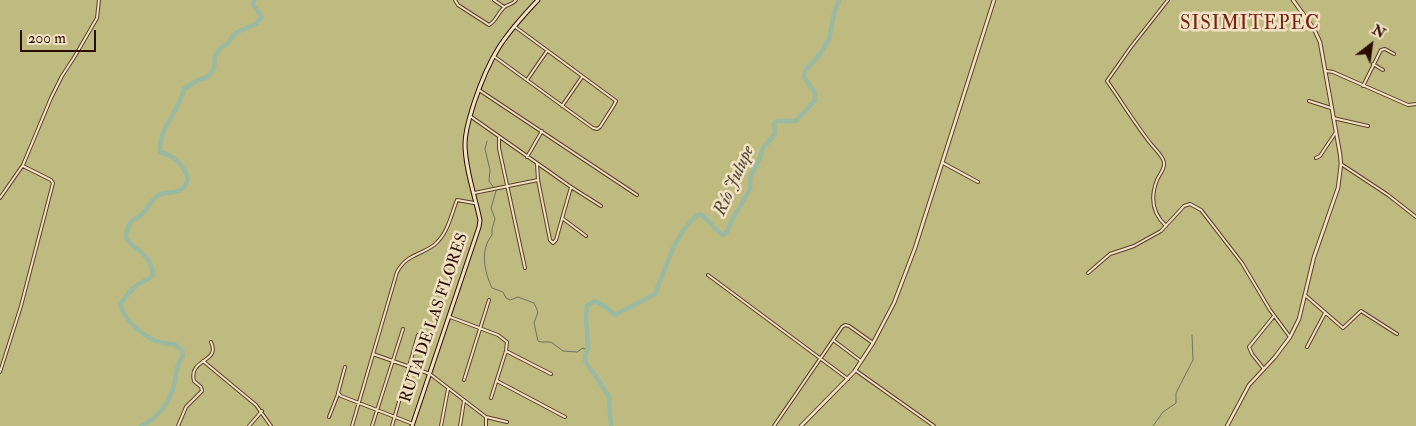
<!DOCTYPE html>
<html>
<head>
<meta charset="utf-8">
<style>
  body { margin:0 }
  #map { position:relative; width:1416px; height:426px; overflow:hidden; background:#ead3a4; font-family:"IM FELL Double Pica",serif }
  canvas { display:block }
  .north { position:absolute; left:1346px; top:20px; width:50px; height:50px; -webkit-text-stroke:4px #f1e2c4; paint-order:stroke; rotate:30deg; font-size:14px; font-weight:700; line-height:20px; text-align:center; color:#2b0c01 }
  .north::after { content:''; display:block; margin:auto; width:18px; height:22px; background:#2b0c01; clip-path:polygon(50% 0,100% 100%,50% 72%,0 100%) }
  .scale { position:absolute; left:20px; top:30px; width:76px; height:22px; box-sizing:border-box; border:2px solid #2b0c01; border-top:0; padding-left:6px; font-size:15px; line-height:18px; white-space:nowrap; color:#2b0c01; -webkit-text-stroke:4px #f1e2c4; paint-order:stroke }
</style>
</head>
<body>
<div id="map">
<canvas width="1416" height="426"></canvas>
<div class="north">N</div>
<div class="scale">200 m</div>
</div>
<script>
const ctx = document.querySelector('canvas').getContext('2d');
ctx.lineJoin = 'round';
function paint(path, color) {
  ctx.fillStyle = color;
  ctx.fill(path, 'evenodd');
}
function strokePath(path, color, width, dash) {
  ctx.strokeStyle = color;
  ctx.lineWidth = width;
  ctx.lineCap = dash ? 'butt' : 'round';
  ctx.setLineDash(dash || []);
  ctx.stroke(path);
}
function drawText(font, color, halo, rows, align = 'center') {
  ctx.font = font + ' "IM FELL Double Pica",serif';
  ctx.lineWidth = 5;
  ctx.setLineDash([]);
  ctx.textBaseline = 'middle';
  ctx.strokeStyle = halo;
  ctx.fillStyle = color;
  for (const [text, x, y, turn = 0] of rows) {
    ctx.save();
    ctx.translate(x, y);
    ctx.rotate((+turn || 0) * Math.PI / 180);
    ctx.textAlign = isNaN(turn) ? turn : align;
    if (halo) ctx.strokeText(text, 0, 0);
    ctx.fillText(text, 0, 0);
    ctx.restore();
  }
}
paint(new Path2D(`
  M0 0H1416V426H0Z`), '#bfba80');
strokePath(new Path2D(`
  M487 141 485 149 490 170 489 181 494 188
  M496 191 491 208 495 219 492 229V235C480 250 484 271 492 288L503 292 506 298 510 300 518 297 534 303 538 312 534 323 538 341 541 342H551L563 351 577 352 583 348 587 350
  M1153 426 1163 412 1176 403V393L1193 360 1192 335`), '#6d7461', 1);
strokePath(new Path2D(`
  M141 426C159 418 171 401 175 381 176 371 177 365 183 355L182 350 174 344C151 345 128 326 120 305 125 297 131 289 139 284 145 280 147 281 153 275 151 253 137 253 126 238 126 231 129 221 136 218 141 215 138 219 142 214 148 209 151 200 157 196 171 188 182 199 188 178 182 163 176 157 160 152 158 129 179 112 184 89L198 80 208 77 214 68 215 56 221 48 228 43 233 36 239 31 256 24 262 17 253 5 254 0
  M611 426 609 397 598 379 586 363 585 356 588 348 586 318 587 306 595 301 604 306 615 315 655 294C666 268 675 231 699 214 711 218 712 231 724 235L727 232 731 222 750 189V178L760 158 763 148 775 134 774 123 778 121H796L815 100V93L804 77 805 71 820 54 829 39 834 14 839 0`), '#99b9a1', 4.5);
const minor = new Path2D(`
  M455 0 458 5 489 25C497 21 498 11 506 6 510 4 513 4 516 0
  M494 0 504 7
  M495 57 593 128 597 129 600 127 614 105 616 101 612 98 514 26
  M1373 64 1383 70
  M1326 71 1333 72 1408 105 1416 104
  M527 80 547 51
  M1363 86 1381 50 1385 49 1394 54
  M479 90 637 195
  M1309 101 1331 108
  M562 106 582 77
  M470 116 571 187 601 206
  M1333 118 1368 126
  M499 138V148L525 268
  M527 157 542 131
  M1316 158 1320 156 1336 132
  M943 163 978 182
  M537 164 538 180 550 240 553 243
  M1341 164 1388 195 1416 217
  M474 193 538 180
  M0 198 23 165 51 98 62 76 75 56 97 18 99 0
  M562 218 586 236
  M1166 226C1153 214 1150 198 1157 180 1159 175 1165 169 1164 163 1164 157 1155 149 1151 144 1135 124 1122 102 1107 81L1131 47 1168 0
  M553 243 556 240 571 187
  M1088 273 1110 254 1134 246 1161 231 1184 206 1190 204 1201 210 1242 263 1270 310 1290 337
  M708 275 848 379
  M1305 295 1343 328 1361 311 1397 334
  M450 317 498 335 507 342 506 351 491 398
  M833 340 861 361
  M1307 347 1325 313
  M506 351 551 374
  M373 354 430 374 486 417V426
  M203 361 256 405 271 426
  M345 367 338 393 341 396 413 424
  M1264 369 1252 354 1249 347 1274 316
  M855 370 934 426
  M0 372 21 306 53 183 51 180 23 166
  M464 380 489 300
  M497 381 565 417
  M329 417 338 394
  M486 417 507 422
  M178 426 186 407 202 391 201 387 194 381C188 358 221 363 211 342
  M249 426 262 411
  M352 426 397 272C407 254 419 256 434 245 448 234 451 215 457 200L474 203
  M372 426 403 329
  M392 426 418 335
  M441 426 448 389
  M460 426 464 401
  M774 426 842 327 845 325 849 326 873 343`);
const tertiary = new Path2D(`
  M801 426 854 372 873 343 894 303 915 248 994 0
  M1227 426 1249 385 1275 357 1290 337 1299 319 1314 257 1338 188 1341 164 1340 154 1320 42 1314 29 1293 0`);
const secondary = new Path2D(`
  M412 426 479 227 480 220C475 196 465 168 465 144 465 130 470 116 474 103 490 55 503 37 538 0`);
strokePath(minor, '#5b3e2a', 4);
strokePath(tertiary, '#5b3e2a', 4.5);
strokePath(secondary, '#2b0c01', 5);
strokePath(minor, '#f1e2c4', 2);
strokePath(tertiary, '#f1e2c4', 2.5);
strokePath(secondary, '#f1e2c4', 3);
drawText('16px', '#2b0c01', '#f1e2c4', [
  ["RUTA DE LAS FLORES",435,318,-71]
]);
drawText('italic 18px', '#524939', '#f1e2c4', [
  ["Río Julupe",735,181,-66]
]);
ctx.letterSpacing = '1px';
drawText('19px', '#7a1f14', '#f1e2c4', [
  ["SISIMITEPEC",1250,25]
]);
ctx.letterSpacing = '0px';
</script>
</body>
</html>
